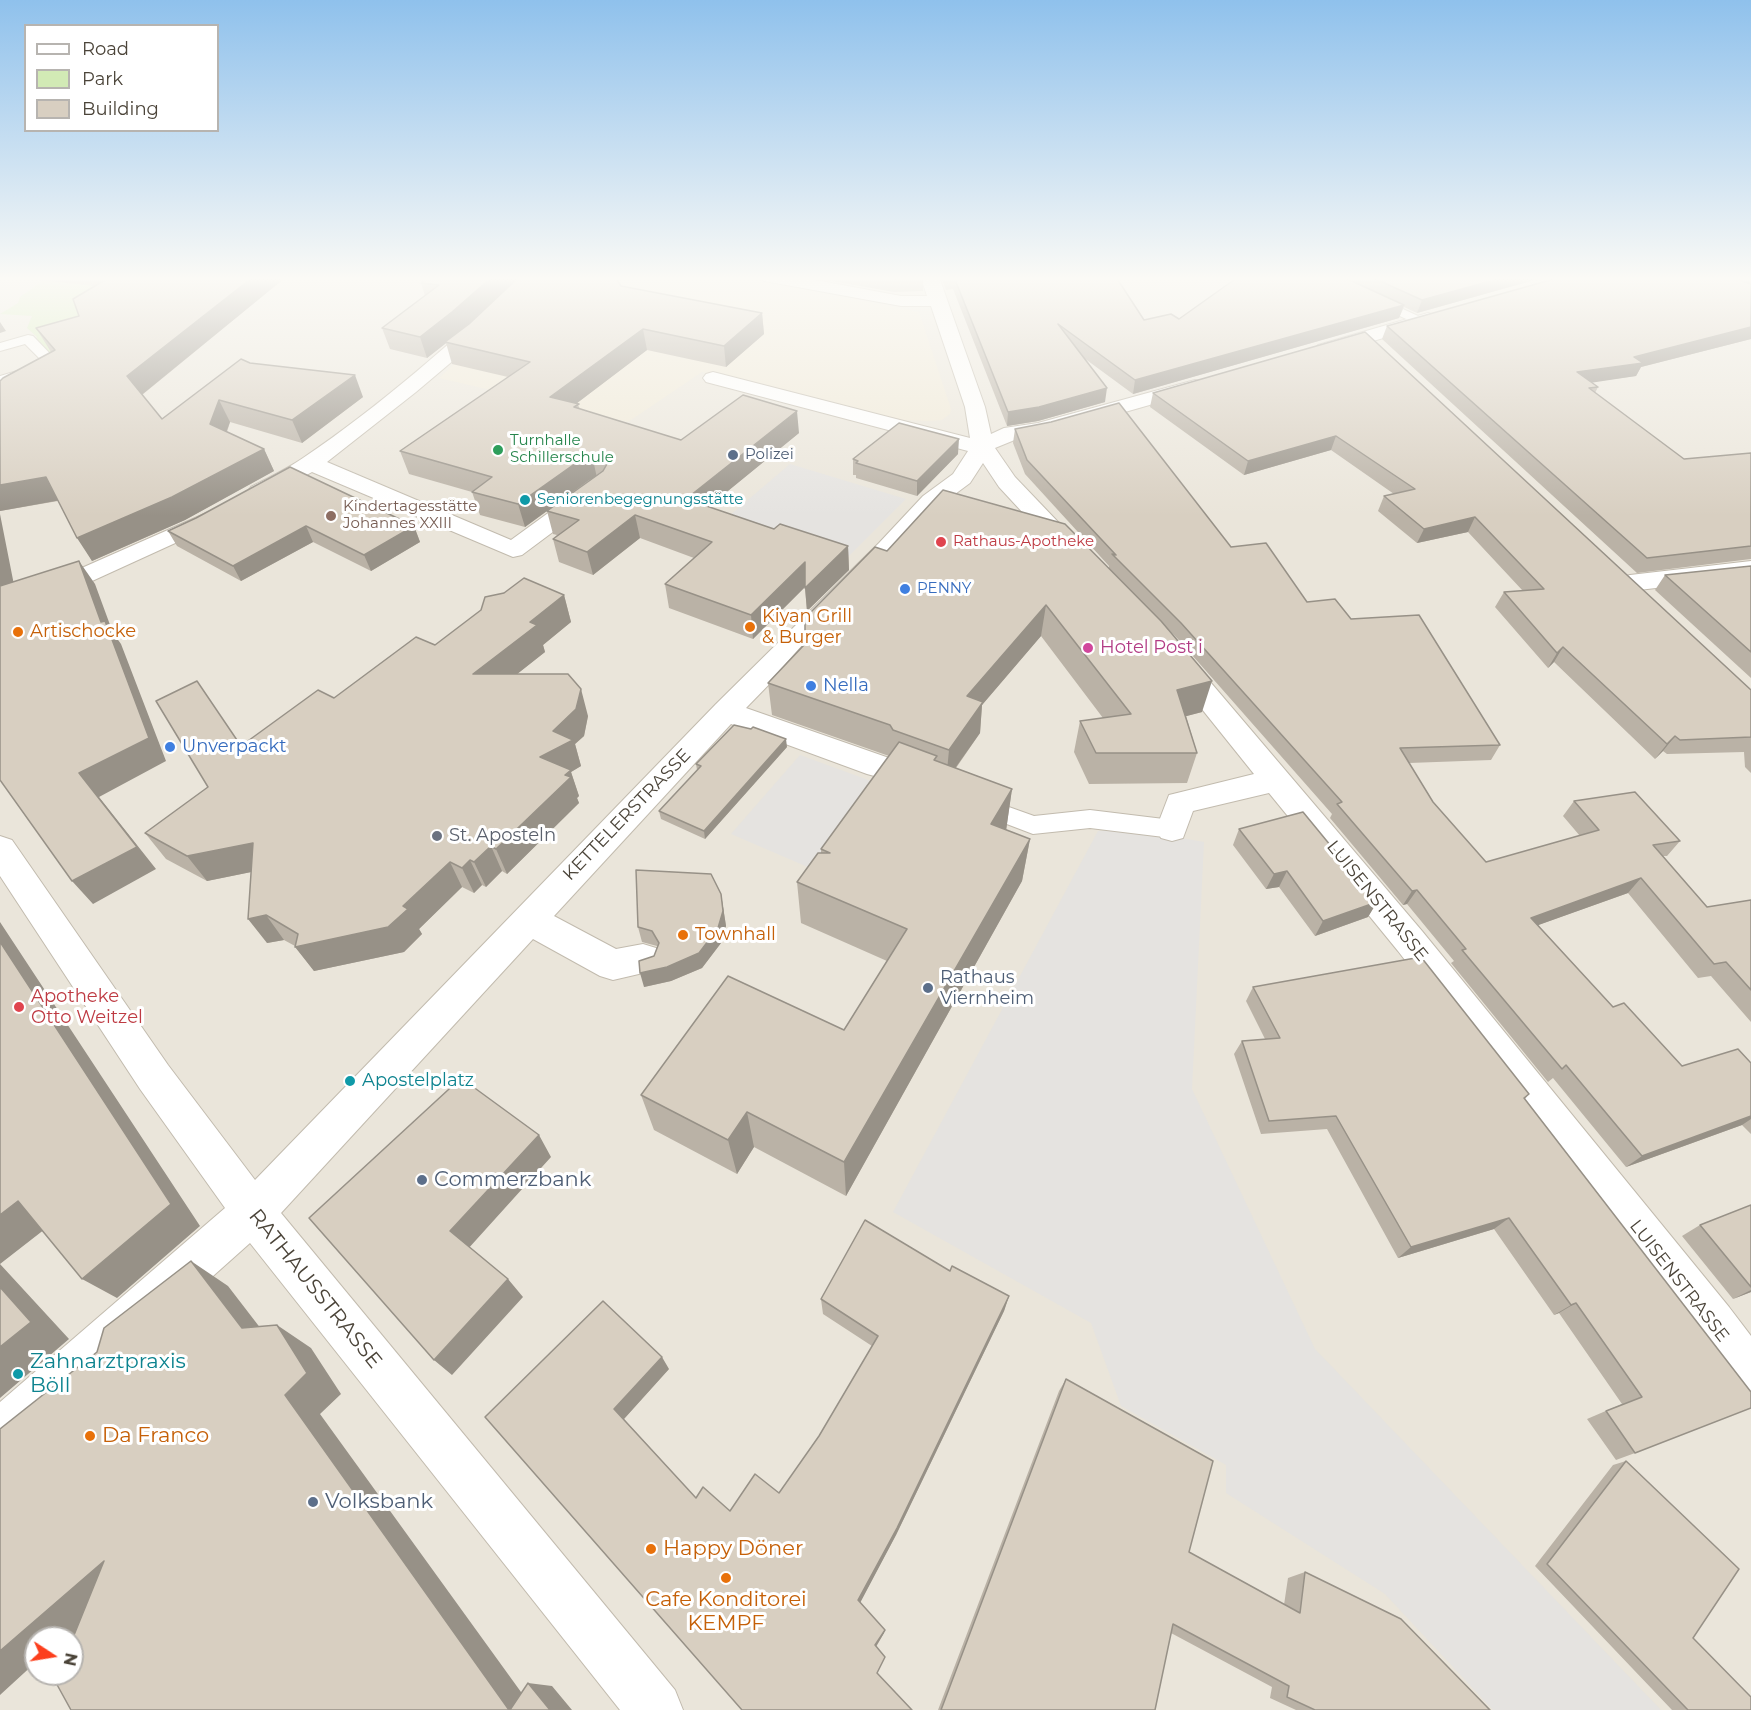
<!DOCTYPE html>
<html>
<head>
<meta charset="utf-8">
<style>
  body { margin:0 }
  #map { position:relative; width:1751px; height:1710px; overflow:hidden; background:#f6f3ec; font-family:Montserrat,sans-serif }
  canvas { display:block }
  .legend { position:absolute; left:24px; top:24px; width:195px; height:108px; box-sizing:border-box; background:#fff; border:2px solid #b7b4b0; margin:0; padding:8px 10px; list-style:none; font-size:18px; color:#4b4439 }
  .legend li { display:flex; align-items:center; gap:12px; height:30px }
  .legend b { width:30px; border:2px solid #b7b4b0 }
  .north { position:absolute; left:24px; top:1626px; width:60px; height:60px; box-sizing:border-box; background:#fff; border:2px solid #b7b4b0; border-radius:50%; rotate:102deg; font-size:16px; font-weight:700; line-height:24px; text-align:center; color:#4b4439 }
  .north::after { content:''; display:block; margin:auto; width:21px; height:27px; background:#fc3f1d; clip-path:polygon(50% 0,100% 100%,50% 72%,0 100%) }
</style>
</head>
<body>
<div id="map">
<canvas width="1751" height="1710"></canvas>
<ul class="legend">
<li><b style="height:8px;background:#fff"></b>Road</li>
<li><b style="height:16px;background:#d2eab5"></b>Park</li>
<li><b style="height:16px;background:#d8cfc1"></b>Building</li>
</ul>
<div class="north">N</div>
</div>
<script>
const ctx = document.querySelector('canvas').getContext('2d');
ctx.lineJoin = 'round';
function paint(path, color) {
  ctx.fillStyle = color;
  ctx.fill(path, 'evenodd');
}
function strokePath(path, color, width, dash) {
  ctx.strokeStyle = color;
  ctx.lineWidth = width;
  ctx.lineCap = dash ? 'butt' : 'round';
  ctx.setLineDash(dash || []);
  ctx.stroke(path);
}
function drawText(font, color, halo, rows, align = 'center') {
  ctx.font = font + ' Montserrat,sans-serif';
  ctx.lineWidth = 6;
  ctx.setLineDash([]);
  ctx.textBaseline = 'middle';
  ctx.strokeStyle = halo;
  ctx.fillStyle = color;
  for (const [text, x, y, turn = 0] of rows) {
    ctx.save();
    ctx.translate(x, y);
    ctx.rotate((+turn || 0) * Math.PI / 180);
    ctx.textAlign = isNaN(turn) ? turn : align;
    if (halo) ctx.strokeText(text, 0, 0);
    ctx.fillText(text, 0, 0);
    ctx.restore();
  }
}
paint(new Path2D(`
  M0 277H1751V1710H0ZM36 1638H72V1674H36Z`), '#eae5da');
paint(new Path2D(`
  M546 277H743L919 312 951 409 950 414 942 420 929 421 904 420 702 372 628 422 439 378Z`), '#efe8d6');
paint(new Path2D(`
  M48 277H223L66 348 45 354 35 340 37 337 27 328 32 316 0 314 18 303 20 297Z`), '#d2eab5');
paint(new Path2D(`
  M790 464 906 499 843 562 722 522Z
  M800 755 882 785 817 871 731 834Z
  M1131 829 1204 842 1192 1089 1315 1349 1661 1710H1493L1385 1594 1226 1493V1465L1121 1406 1091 1323 893 1212 1098 831Z`), '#e5e3e0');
const lane = new Path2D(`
  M1316 277H1333L1429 321 1422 325 1417 324Z
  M28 335 33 336 61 365 59 368 0 385V376L44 363 25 344 0 351V343Z
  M978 796 1034 816 1090 810 1172 820 1180 823 1184 829 1180 835 1172 838 1090 828 1033 834 970 810 966 804 970 798Z`);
const street = new Path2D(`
  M523 277H542L474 343 416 392 327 462 511 540 577 492 585 490 593 492 597 497 593 502 522 555 513 557 312 472 267 497 259 499 251 497 247 492 251 487C268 478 287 469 303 458 382 405 453 341 523 277Z
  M761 277H799L901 296H927L921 277H939L985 407 991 434 1004 428 1038 423 1195 380 1202 382 1205 386 1202 390 1048 434 1017 439 995 448 1015 477 1080 545 1083 550 1080 555 1071 557 1062 555 999 487 983 463 970 483 939 506 897 553 746 708 889 758 893 766 889 774 878 777 867 774 731 724 554 916 616 949 643 944 656 948 661 959 656 970 613 980 600 976 533 939 281 1213 675 1690 683 1710H620L250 1243 17 1451 0 1458V1402L225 1208 140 1089 0 876V836L12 840 168 1065 255 1180 716 704 879 543 923 496 953 474 968 451 706 382 703 378 706 374 713 372 970 438 965 407 931 306H901L770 282 764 281Z
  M1428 313 1435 315 1437 319 1435 323 1325 355 1318 353 1315 349 1318 345Z
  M211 511 219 513 223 518 219 523 68 592 0 614V597L50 582Z
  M1751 561V577L1630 591 1621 588 1617 583 1621 578 1630 575Z
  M1179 654 1189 657 1422 931 1729 1307 1751 1336V1399L1734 1392 1697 1339 1398 951 1269 793 1193 811 1183 838 1172 841 1161 838 1156 829 1169 795 1254 774 1165 663 1169 657Z`);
strokePath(lane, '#c2bbae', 2);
strokePath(street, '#c2bbae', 2);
paint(lane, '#fff');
paint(street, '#fff');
paint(new Path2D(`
  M11 277H286L142 395 162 419 250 363 363 397 302 443 230 422 227 432 264 449 274 471 185 520 92 561 58 501 0 511V381L51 352 36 328 79 316 95 286Z
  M418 277H615L621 286 762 313 764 334 726 367 647 350 577 403 580 409 681 440 799 433 708 507 774 529 848 546 849 570 807 611 805 587 753 639 669 608 665 584 694 558 640 538 593 575 559 562 553 539 557 535 553 534 547 511 590 480 525 527 480 515 472 492 409 474 400 451 508 377 452 364 446 343 427 358 390 349 382 328 425 296 421 283 427 278Z
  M809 277H923V291L894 292Z
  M941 277H1116L1144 320 1179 319 1238 277H1545L1417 313 1404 307 1399 318 1133 394 1084 358 1105 402 1038 421 1007 426 953 289 946 290Z
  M1732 277H1751V339L1641 367 1636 376 1591 382 1598 387 1595 393 1684 459 1751 453V559L1637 573 1382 339 1387 326Z
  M1365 332 1751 690V773L1745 767 1744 752 1667 754 1663 751 1655 759 1554 662 1548 668 1495 607 1504 592 1523 591 1468 532 1417 543 1378 511 1384 496 1394 494 1331 450 1244 475 1150 407 1153 393Z
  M1015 429 1231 547 1307 602 1351 619 1500 745 1491 760 1409 763 1433 802 1486 862 1580 836 1563 816 1574 801 1680 841 1667 856H1663L1707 907 1751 900V1022L1711 976 1698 978 1628 893 1538 925 1613 1007 1682 1066 1751 1063V1134L1742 1125 1626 1167 1553 1078 1548 1082 1451 963 1454 961 1407 904 1403 905 1330 818 1332 814 1177 638 1166 627 1202 712 1186 716 1197 753 1187 783 1089 784 1074 752 1080 721 1103 718 1041 636 982 705 980 733 956 768 1012 789 1006 830 1030 839 1022 881 846 1196 754 1147 737 1174 654 1130 641 1095 844 1030 887 961 801 923 797 882 821 853V849L889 756 772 715 768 683 887 551 1109 568V566L1025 474 1013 443Z
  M958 454 917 496 856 478V475H853V459Z
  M196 518 414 526 420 542 371 571 313 542 241 581 177 546 168 531Z
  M1751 566V678L1655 590 1665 575Z
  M564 595 571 622 543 645 545 652 517 674 588 716 584 736 575 744 581 766 571 772 579 796 577 798 579 803 507 874 502 871 486 887 482 885 474 893 462 887 419 929 422 934 404 952 314 971 295 946 284 940 267 943 251 872 207 881 166 859 145 833 208 787 241 746 435 645Z
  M787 747 705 839 661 819 659 811 697 770 696 764Z
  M1239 829 1377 902 1368 917 1315 936 1279 887 1266 889 1233 845Z
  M721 894 726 926 721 943 702 968 671 981 644 987 657 947V946L642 942 638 927Z
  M1253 987 1529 1094 1525 1099 1751 1392 1635 1453 1616 1460 1587 1419 1622 1404 1559 1313 1554 1315 1494 1229 1398 1258 1327 1129 1261 1134 1234 1054 1242 1041 1265 1039 1246 1001Z
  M1751 1205V1292L1733 1299 1682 1236 1700 1225Z
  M950 1271 1009 1296 1004 1311 896 1535 860 1602 884 1633 876 1647 885 1657 877 1673 485 1417 669 1369 624 1419 696 1498 730 1511 779 1493 819 1436 872 1346 823 1314 821 1299Z
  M1066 1379 1189 1552 1284 1605 1288 1578 1305 1572 1490 1710H1296L1270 1698 1272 1687 1171 1633 1155 1710H938L1059 1391Z
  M1626 1461 1693 1638 1751 1710H1672L1535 1566 1613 1465Z`), '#bab2a6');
paint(new Path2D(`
  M253 277H286L139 397 127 376Z
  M492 277H520L459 333 427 358 420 337Z
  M1505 277H1545L1417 313 1422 300Z
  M1404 305 1399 318 1133 394 1135 380Z
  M762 313 764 334 726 367 724 346Z
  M0 322 6 331 0 333Z
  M1751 327V339L1641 367 1636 376 1570 386 1577 372Z
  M643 329 647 350 556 419 550 397Z
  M355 375 363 397 302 443 292 420Z
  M1107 388 1105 402 1038 421 1007 426 1008 412Z
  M219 400 230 422 221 446 210 424Z
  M797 411 799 433 690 522 686 499Z
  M1336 436 1331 450 1244 475 1248 461Z
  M959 439 958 454 917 496V481Z
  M264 449 274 471 185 520 92 561 77 538Z
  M592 455 597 478 589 480 525 527 518 504 583 458Z
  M46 477 61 500 0 511V485Z
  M0 514 15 590 0 595Z
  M635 515 640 538 593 575 587 552Z
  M1475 517 1468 532 1417 543 1424 529Z
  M306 526 313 542 241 581 233 566Z
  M414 526 420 542 371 571 364 555Z
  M848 546 849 570 807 611 805 588Z
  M79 561 95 584 113 633 121 644 166 761 99 797 156 869 93 904 72 881 79 773 101 622Z
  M805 562 807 585 753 639 751 615Z
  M564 595 571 622 543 645 545 652 483 701 473 674 530 622Z
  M1046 605 1041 636 982 705 980 733 946 781 949 750 967 696Z
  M1563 647 1554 662 1548 668 1557 653Z
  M1212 681 1202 712 1168 721 1177 690Z
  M581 689 588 716 584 736 575 744 581 766 571 772 579 796 577 798 579 803 507 874 496 849 553 731Z
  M1675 736 1663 751 1655 759 1667 744Z
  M786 739 787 747 705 839 704 831Z
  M1012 789 1006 831 991 824Z
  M1030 839 1022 881 846 1196 844 1162Z
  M253 843 271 868 207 881 187 856Z
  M491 846 502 871 486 887 474 862Z
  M470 860 482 885 474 893 462 868Z
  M450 862 462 887 419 929 422 934 404 952 314 971 295 947 403 906Z
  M1287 871 1279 887 1266 889 1274 874Z
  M1641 878 1628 893 1519 932 1531 918Z
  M1417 890 1407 904 1403 905 1412 891Z
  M721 894 726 926 721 943 702 968 671 981 644 987 640 973Z
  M1377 902 1368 917 1315 936 1323 921Z
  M266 915 284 940 267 943 248 919Z
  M0 922 200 1226 117 1298 82 1279 0 942Z
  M747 1112 754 1147 737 1174 728 1140Z
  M1751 1116V1119L1742 1125 1626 1167 1642 1156Z
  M539 1135 551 1157 467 1250 450 1231Z
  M18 1201 54 1222 0 1264 69 1339 0 1398V1215Z
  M1509 1218 1494 1229 1398 1258 1411 1247Z
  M191 1261 228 1286 278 1351 242 1328Z
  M508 1279 523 1297 452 1375 434 1360Z
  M1751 1290V1292L1733 1299Z
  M1009 1296 1004 1311 896 1535 859 1605 858 1600Z
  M1576 1303 1559 1313 1554 1315 1571 1305Z
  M277 1325 311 1348 341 1394 320 1414 534 1710H509L285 1395Z
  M662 1357 669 1369 623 1420 614 1409Z
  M104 1561 72 1644V1638H36V1662L0 1695V1647Z
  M885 1630 884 1633 875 1648V1645Z
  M528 1683 552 1686 572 1710H550Z`), '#979187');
const building = new Path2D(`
  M110 277H253L127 376 162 419 241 359 250 363 355 375 292 420 219 400 210 424 264 449 172 497 77 538 46 477 0 485V381L3 378 55 350 36 328 79 316 73 299Z
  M428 277H492L452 312 420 337 382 328 439 285 421 283Z
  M519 277H615L621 286 762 313 724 346 643 329 550 397 579 404 574 407 681 440 743 395 797 411 686 499 774 529 780 524 848 546 805 588V562L751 615 665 584 712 542 635 515 587 552 553 539 579 520 547 511 603 471 607 464 602 457 592 455 583 458 518 504 472 492 492 477 400 451 530 362 445 342 469 324Z
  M882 277H923V278L894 279Z
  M954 277H1116L1144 320 1171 314 1179 319 1238 277H1343L1404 305 1135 380 1058 324 1107 388 1039 407 1008 412Z
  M1371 277H1505L1422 300Z
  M1561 277H1731L1751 284V327L1634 357 1643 363 1577 372 1598 387 1589 388 1684 459 1751 453V546L1647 558 1387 326Z
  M1365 332 1751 690V737L1680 740 1675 736 1667 744 1563 647 1557 653 1504 592 1544 589 1475 517 1424 529 1384 496 1415 489 1336 436 1248 461 1153 393Z
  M1119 403 1231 547 1266 543 1307 602 1335 599 1351 619 1419 615 1500 745 1400 748 1433 802 1486 862 1599 830 1574 801 1635 792 1680 841 1653 845 1707 907 1751 900V990L1726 962 1714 964 1641 878 1531 918 1613 1007 1624 1003 1682 1066 1738 1049 1751 1063V1116L1642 1156 1566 1065 1562 1069 1462 950 1466 949 1417 890 1412 891 1337 804 1342 802 1181 623 1112 554 1116 555 1027 460 1015 429 1051 422Z
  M899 423 959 439 917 481 856 463 858 461 853 459Z
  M290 467 414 526 364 555 306 526 233 566 168 531 196 518Z
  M943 490 1065 524 1161 621 1212 681 1177 690 1197 753H1096L1080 721 1131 714 1046 605 967 696 983 702 949 750 893 730 890 725 768 683 805 644V618L875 547 887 551Z
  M79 561 101 622 105 621 149 738 79 773 137 847 72 881 0 780V586Z
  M1751 566V652L1665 575Z
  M524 578 564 595 530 622 537 625 473 674H568L581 689 576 709 553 731 573 740 540 757 571 770 565 775 571 777 496 849 491 846 474 862 470 860 462 868 450 862 403 906 408 909 388 927 295 947 298 934 266 915 248 919 253 843 187 856 145 833 208 787 156 701 197 681 241 746 318 690 334 698 416 637 435 645 481 610 485 597 504 593Z
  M734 725 751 729 753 727 786 739 704 831 659 811 701 766 696 764Z
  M899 742 937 756 934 760 1012 789 991 824 1030 839 844 1162 747 1112 728 1140 641 1095 728 976 844 1030 907 929 797 882 818 853H830L821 849Z
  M1303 812 1377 902 1323 921 1287 871 1274 874 1239 829Z
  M636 870 711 874 721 894 723 911 718 928 699 953 667 967 640 973 639 961 654 956 659 943 652 931 638 927Z
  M0 942 171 1204 82 1279 18 1201 0 1215Z
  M1421 957 1529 1094 1524 1098 1751 1392V1408L1635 1453 1606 1411 1642 1397 1576 1303 1571 1305 1509 1218 1411 1247 1336 1116 1269 1121 1242 1041 1280 1038 1253 987Z
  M461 1078 539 1135 450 1231 508 1279 434 1360 309 1218Z
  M1751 1205V1287L1700 1225Z
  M865 1220 950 1271 952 1266 1009 1296 897 1528 858 1600 885 1630 875 1645 885 1657 877 1673 912 1710H742L485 1417 603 1301 662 1357 614 1409 696 1498 703 1487 730 1511 755 1474 779 1493 819 1436 878 1336 821 1299Z
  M191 1261 242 1328 277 1325 307 1373 285 1395 509 1710H71L55 1681 58 1674H72V1640L104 1561 0 1651V1429L97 1352 104 1328Z
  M0 1287 31 1322 0 1347Z
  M1066 1379 1213 1461 1189 1552 1300 1613 1305 1572 1401 1619 1490 1710H1315L1287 1697 1289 1686 1173 1624 1155 1710H941Z
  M1626 1461 1739 1569 1693 1638 1751 1697V1710H1688L1547 1564Z
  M528 1683 550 1710H510Z`);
paint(building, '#d8cfc1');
strokePath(building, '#979187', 1.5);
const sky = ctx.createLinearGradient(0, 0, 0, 516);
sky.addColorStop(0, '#8fc1ec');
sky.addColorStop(0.54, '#fbfaf6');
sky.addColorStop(1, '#fbfaf600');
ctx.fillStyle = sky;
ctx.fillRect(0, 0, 1751, 516);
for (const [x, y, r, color] of [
  [498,450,6,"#2e9e5b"],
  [733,455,6,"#5c6f8a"],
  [525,500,6,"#0f9aa8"],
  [331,516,6,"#8d6e63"],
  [941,542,6,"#e0444e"],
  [905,589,6,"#3f7fe0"],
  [750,627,6,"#e8710a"],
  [18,632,6,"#e8710a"],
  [1088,648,6,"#d1479c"],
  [811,686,6,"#3f7fe0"],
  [170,747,6,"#3f7fe0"],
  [437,836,6,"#6b7280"],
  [683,935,6,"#e8710a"],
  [928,988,6,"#5c6f8a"],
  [19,1007,6,"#e0444e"],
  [350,1081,6,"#0f9aa8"],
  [422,1180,6,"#5c6f8a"],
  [18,1374,6,"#0f9aa8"],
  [90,1436,6,"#e8710a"],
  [313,1502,6,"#5c6f8a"],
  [651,1549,6,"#e8710a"],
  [726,1578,6,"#e8710a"]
]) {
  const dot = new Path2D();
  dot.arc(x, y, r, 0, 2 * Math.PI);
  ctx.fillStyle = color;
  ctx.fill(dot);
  strokePath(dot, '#fff', 2);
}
drawText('15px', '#27864d', '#fff', [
  ["Turnhalle",510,441],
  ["Schillerschule",510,458]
], 'left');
drawText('15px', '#4e5e75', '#fff', [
  ["Polizei",745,455]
], 'left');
drawText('15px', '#0d838f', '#fff', [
  ["Seniorenbegegnungsstätte",537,500]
], 'left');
drawText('15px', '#785e54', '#fff', [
  ["Kindertagesstätte",343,507],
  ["Johannes XXIII",343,524]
], 'left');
drawText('15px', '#be3a42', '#fff', [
  ["Rathaus-Apotheke",953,542]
], 'left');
drawText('15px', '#366cbe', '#fff', [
  ["PENNY",917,589]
], 'left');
drawText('18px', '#c56008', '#fff', [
  ["Kiyan Grill",762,617],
  ["& Burger",762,638],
  ["Artischocke",30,632],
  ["Townhall",695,935]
], 'left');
drawText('18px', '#b23c85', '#fff', [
  ["Hotel Post i",1100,648]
], 'left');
drawText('18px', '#366cbe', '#fff', [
  ["Nella",823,686],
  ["Unverpackt",182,747]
], 'left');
drawText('18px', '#4b4439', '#fff', [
  ["KETTELERSTRASSE",627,815,-46],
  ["LUISENSTRASSE",1377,901,51],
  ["LUISENSTRASSE",1679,1281,52]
]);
drawText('18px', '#5b616d', '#fff', [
  ["St. Aposteln",449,836]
], 'left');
drawText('18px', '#4e5e75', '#fff', [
  ["Rathaus",940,978],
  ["Viernheim",940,999]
], 'left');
drawText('18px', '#be3a42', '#fff', [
  ["Apotheke",31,997],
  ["Otto Weitzel",31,1018]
], 'left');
drawText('18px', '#0d838f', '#fff', [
  ["Apostelplatz",362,1081]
], 'left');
drawText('21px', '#4e5e75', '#fff', [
  ["Commerzbank",434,1180],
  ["Volksbank",325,1502]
], 'left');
drawText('21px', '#4b4439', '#fff', [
  ["RATHAUSSTRASSE",315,1289,51]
]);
drawText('21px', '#0d838f', '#fff', [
  ["Zahnarztpraxis",30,1362],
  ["Böll",30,1386]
], 'left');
drawText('21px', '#c56008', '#fff', [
  ["Da Franco",102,1436],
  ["Happy Döner",663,1549],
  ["Cafe Konditorei",726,1600,"center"],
  ["KEMPF",726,1624,"center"]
], 'left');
</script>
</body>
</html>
